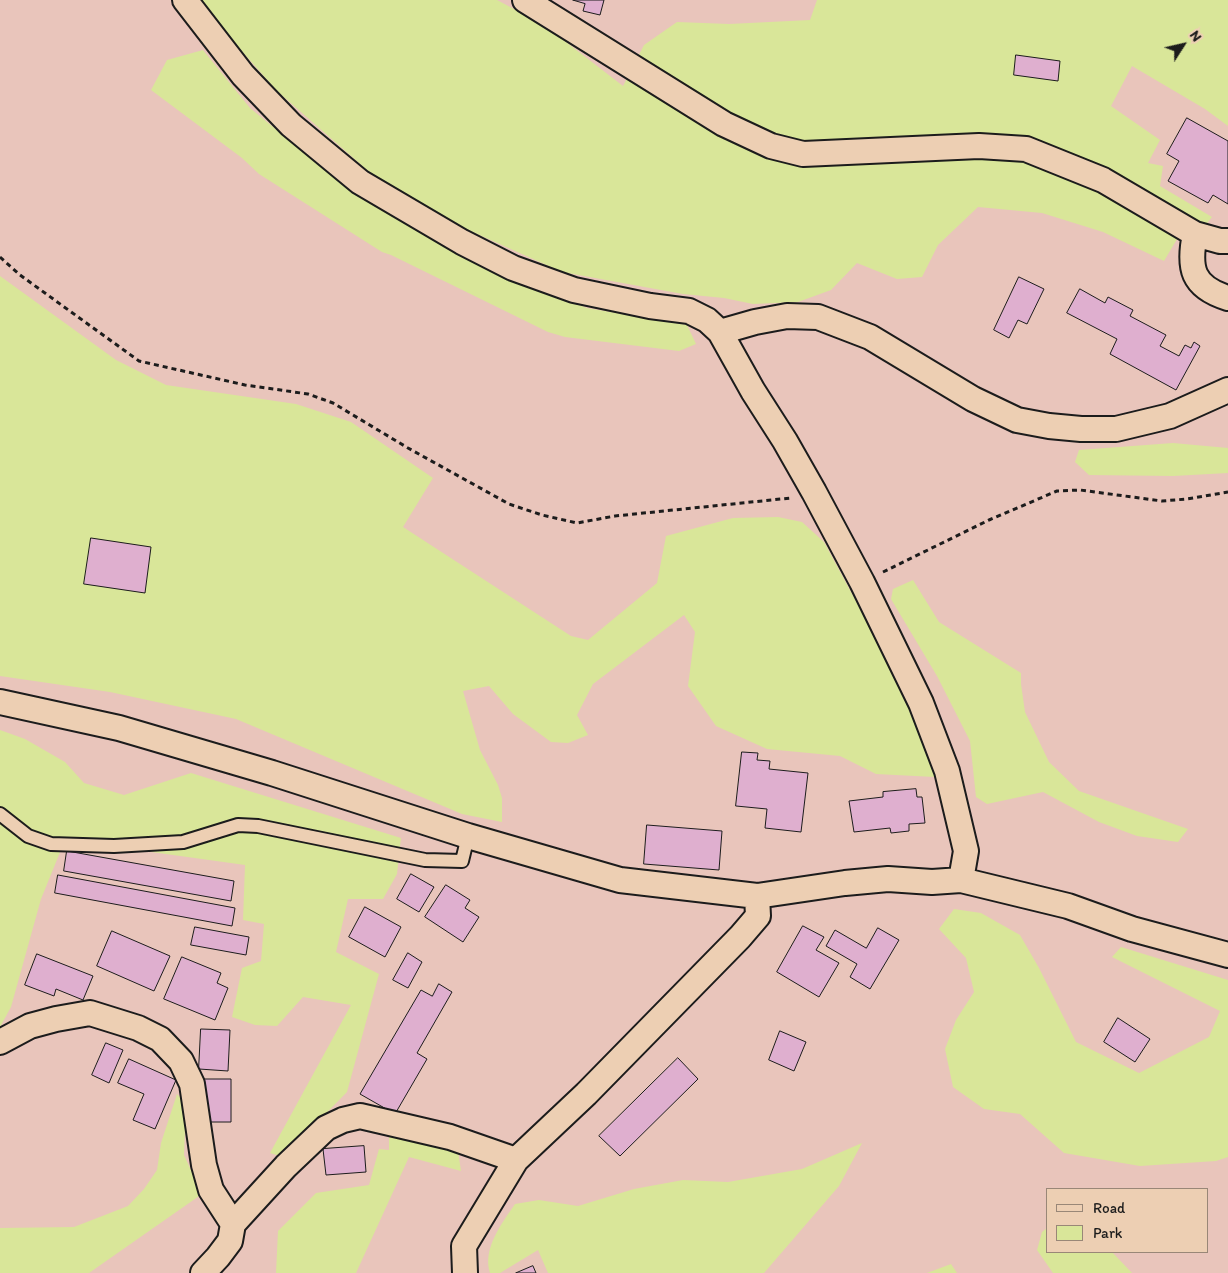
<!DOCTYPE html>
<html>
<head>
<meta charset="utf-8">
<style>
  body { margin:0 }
  #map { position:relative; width:1228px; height:1273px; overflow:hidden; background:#e9c5bb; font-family:Itim,sans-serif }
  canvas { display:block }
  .legend { position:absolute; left:1046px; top:1188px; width:162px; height:65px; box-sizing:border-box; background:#edcfb3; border:1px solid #998777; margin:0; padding:6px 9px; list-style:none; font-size:15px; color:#1c1c1c }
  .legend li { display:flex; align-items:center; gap:10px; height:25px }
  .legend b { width:25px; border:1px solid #998777 }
  .north { position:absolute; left:1158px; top:20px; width:50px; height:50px; -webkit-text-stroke:4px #edcfb3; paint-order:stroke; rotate:55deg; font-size:14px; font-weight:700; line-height:20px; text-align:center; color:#1c1c1c }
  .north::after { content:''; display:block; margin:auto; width:18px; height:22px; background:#1c1c1c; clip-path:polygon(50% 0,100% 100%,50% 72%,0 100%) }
</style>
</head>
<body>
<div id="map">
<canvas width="1228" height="1273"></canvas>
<ul class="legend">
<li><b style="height:6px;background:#edcfb3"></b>Road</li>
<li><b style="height:14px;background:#d9e699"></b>Park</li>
</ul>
<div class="north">N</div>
</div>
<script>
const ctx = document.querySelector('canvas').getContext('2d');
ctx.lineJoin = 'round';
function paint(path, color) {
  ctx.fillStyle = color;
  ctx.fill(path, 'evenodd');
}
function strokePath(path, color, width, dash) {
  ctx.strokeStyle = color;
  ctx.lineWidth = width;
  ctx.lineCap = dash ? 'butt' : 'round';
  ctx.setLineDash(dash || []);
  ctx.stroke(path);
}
paint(new Path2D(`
  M201 0H497L544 25 623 86 644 45 677 22 729 24 810 20 817 0H1228V126L1205 109 1132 66 1111 106 1160 140 1148 163 1163 166 1160 186 1212 217 1204 227 1189 219 1164 261 1103 232 1042 213 978 207 938 245 922 277 897 279 857 263 831 290 798 302 753 304 724 298 683 294 562 272 417 207 367 170 277 91 239 48Z
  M203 50 250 108 300 149 383 206 514 279 587 308 687 325 696 344 679 351 565 337 548 332 391 255 382 252 259 174 242 158 151 90 167 60Z
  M0 276 116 360 166 385 296 404 351 422 433 478 403 527 571 636 588 640 657 583 666 536 733 518 778 517 802 522 824 542 879 644 922 738 935 777 876 774 840 756 767 749 716 726 688 686 695 632 684 615 593 684 577 715 588 735 568 743 551 742 513 714 489 686 463 691 480 750 498 785 502 798V822L462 814 236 719 110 692 0 676Z
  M1173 443 1228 448V473L1173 476 1089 475 1075 462 1079 450Z
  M913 580 939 622 1021 673V684L1025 712 1049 762 1079 791 1188 829 1178 842 1137 836 1099 822 1043 792 987 804 976 797 970 741 937 676 891 599 893 589Z
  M0 730 25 739 65 762 84 783 124 795 191 773 401 838 397 874 383 899H348L336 952 379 974 347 1092 283 1157 270 1153 351 1005 303 997 277 1026 255 1025 232 1017 242 968 261 961 264 924 243 920 245 865 65 840 41 899 11 1007 0 1027Z
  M954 909 981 913 1020 935 1039 968 1076 1042 1139 1073 1209 1037 1220 1011 1112 957 1121 947 1228 980V1157L1216 1161 1140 1166 1064 1153 1020 1114 984 1109 953 1087 945 1049 956 1020 974 992 966 958 939 929Z
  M177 1094 186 1104 184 1155 202 1194 89 1273H0V1228L74 1227 128 1206 144 1189 157 1170 161 1143Z
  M389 1136 458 1151 461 1171 409 1157 356 1273H276L278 1231 316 1193 369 1185 379 1149 389 1150Z
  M862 1143 839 1186 764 1273H548L538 1250 500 1273H490C482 1249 502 1223 515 1204L539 1200 578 1206 634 1189 683 1180 728 1182 802 1169Z
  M1047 1228V1252H1112L1132 1273H1053L1037 1250 1042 1232Z
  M951 1264 957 1273H927Z`), '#d9e699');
const building = new Path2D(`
  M573 0H604L600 15 583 11 585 4Z
  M1016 55 1060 61 1058 81 1014 75Z
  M1187 118 1228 141V204L1213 195 1208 203 1168 181 1179 161 1167 154Z
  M1019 277 1044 289 1027 324 1018 320 1009 338 994 330Z
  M1080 289 1105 303 1108 297 1133 310 1130 316 1166 335 1160 346 1179 356 1185 345 1191 348 1194 342 1200 346 1176 390 1110 354 1117 339 1067 313Z
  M91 538 151 547 145 593 84 584Z
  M742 752 758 753 757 760 770 761 769 769 808 773 801 832 765 828 767 809 736 806Z
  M916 789 917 797H922L925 823 909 824V831L891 833 890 828 854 832 849 801 883 797V792Z
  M647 825 722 831 719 870 644 864Z
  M67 851 234 881 231 901 64 871Z
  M411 874 434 887 419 912 397 899Z
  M58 875 235 908 232 926 55 893Z
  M446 885 470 900 465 908 479 917 463 942 425 917Z
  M365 907 401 927 385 957 349 937Z
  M803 926 824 937 816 950 839 963 819 997 777 972Z
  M195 927 249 937 246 955 191 945Z
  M878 928 899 940 870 989 850 977 857 964 826 946 835 930 866 948Z
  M112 931 170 956 154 991 97 966Z
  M408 953 422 962 408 988 393 980Z
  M37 954 93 976 83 1000 56 989 54 996 25 985Z
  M182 957 221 973 217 983 228 988 215 1020 164 999Z
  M439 984 452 992 417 1053 427 1059 395 1114 360 1094 421 990 432 996Z
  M1118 1018 1150 1039 1135 1062 1104 1042Z
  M201 1029 230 1030 228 1071 199 1069Z
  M780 1031 806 1042 794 1071 769 1060Z
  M106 1043 123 1050 109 1083 92 1075Z
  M678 1058 698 1079 620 1156 599 1136Z
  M129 1059 176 1080 155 1129 133 1120 144 1094 118 1083Z
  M202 1079H231V1122H203Z
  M364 1146 366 1172 326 1175 323 1149Z
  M533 1266 536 1273H516Z`);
paint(building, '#dfafcf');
strokePath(building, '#1c1c1c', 1);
const service = new Path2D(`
  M0 814 28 836 51 844 114 846 183 842 238 825 258 826 425 860 462 861 468 836`);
const minor = new Path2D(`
  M185 0 243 75 291 125 360 182 462 242 513 268 574 290 650 306 689 311 707 320 720 332 753 391 785 441 814 492 862 582 921 703 947 771 966 851 961 880
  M525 0 724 124 771 146 803 154 979 146 1026 149 1103 180 1195 234 1220 241H1228
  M1195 234C1188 268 1192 287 1228 298
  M720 332 755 322 787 316 818 317 870 337 973 399 1017 420 1049 426 1081 429H1116L1170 416 1228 390
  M0 702 119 728 272 773 468 836 620 880 757 896 845 883 888 879 932 882 961 880 1068 906 1132 929 1228 955
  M0 1042 30 1026 56 1019 90 1013 138 1028 160 1039 181 1061 192 1084 204 1165 211 1190 233 1224
  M203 1273 218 1257 230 1241 233 1224 286 1166 326 1128 343 1120 360 1116 450 1137 516 1160
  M465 1273 464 1246 516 1160 586 1094 740 937 758 916 757 896`);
strokePath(service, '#1c1c1c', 16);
strokePath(minor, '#1c1c1c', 28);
strokePath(new Path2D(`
  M0 257 20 275 139 361 245 385 308 394 333 403 408 448 509 504 542 515 577 523 615 516 791 498
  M883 572 989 520 1057 491 1080 490 1162 501 1187 499 1228 492`), '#1c1c1c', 3, [5, 4]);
strokePath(service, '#edcfb3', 12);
strokePath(minor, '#edcfb3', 24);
</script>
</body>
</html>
